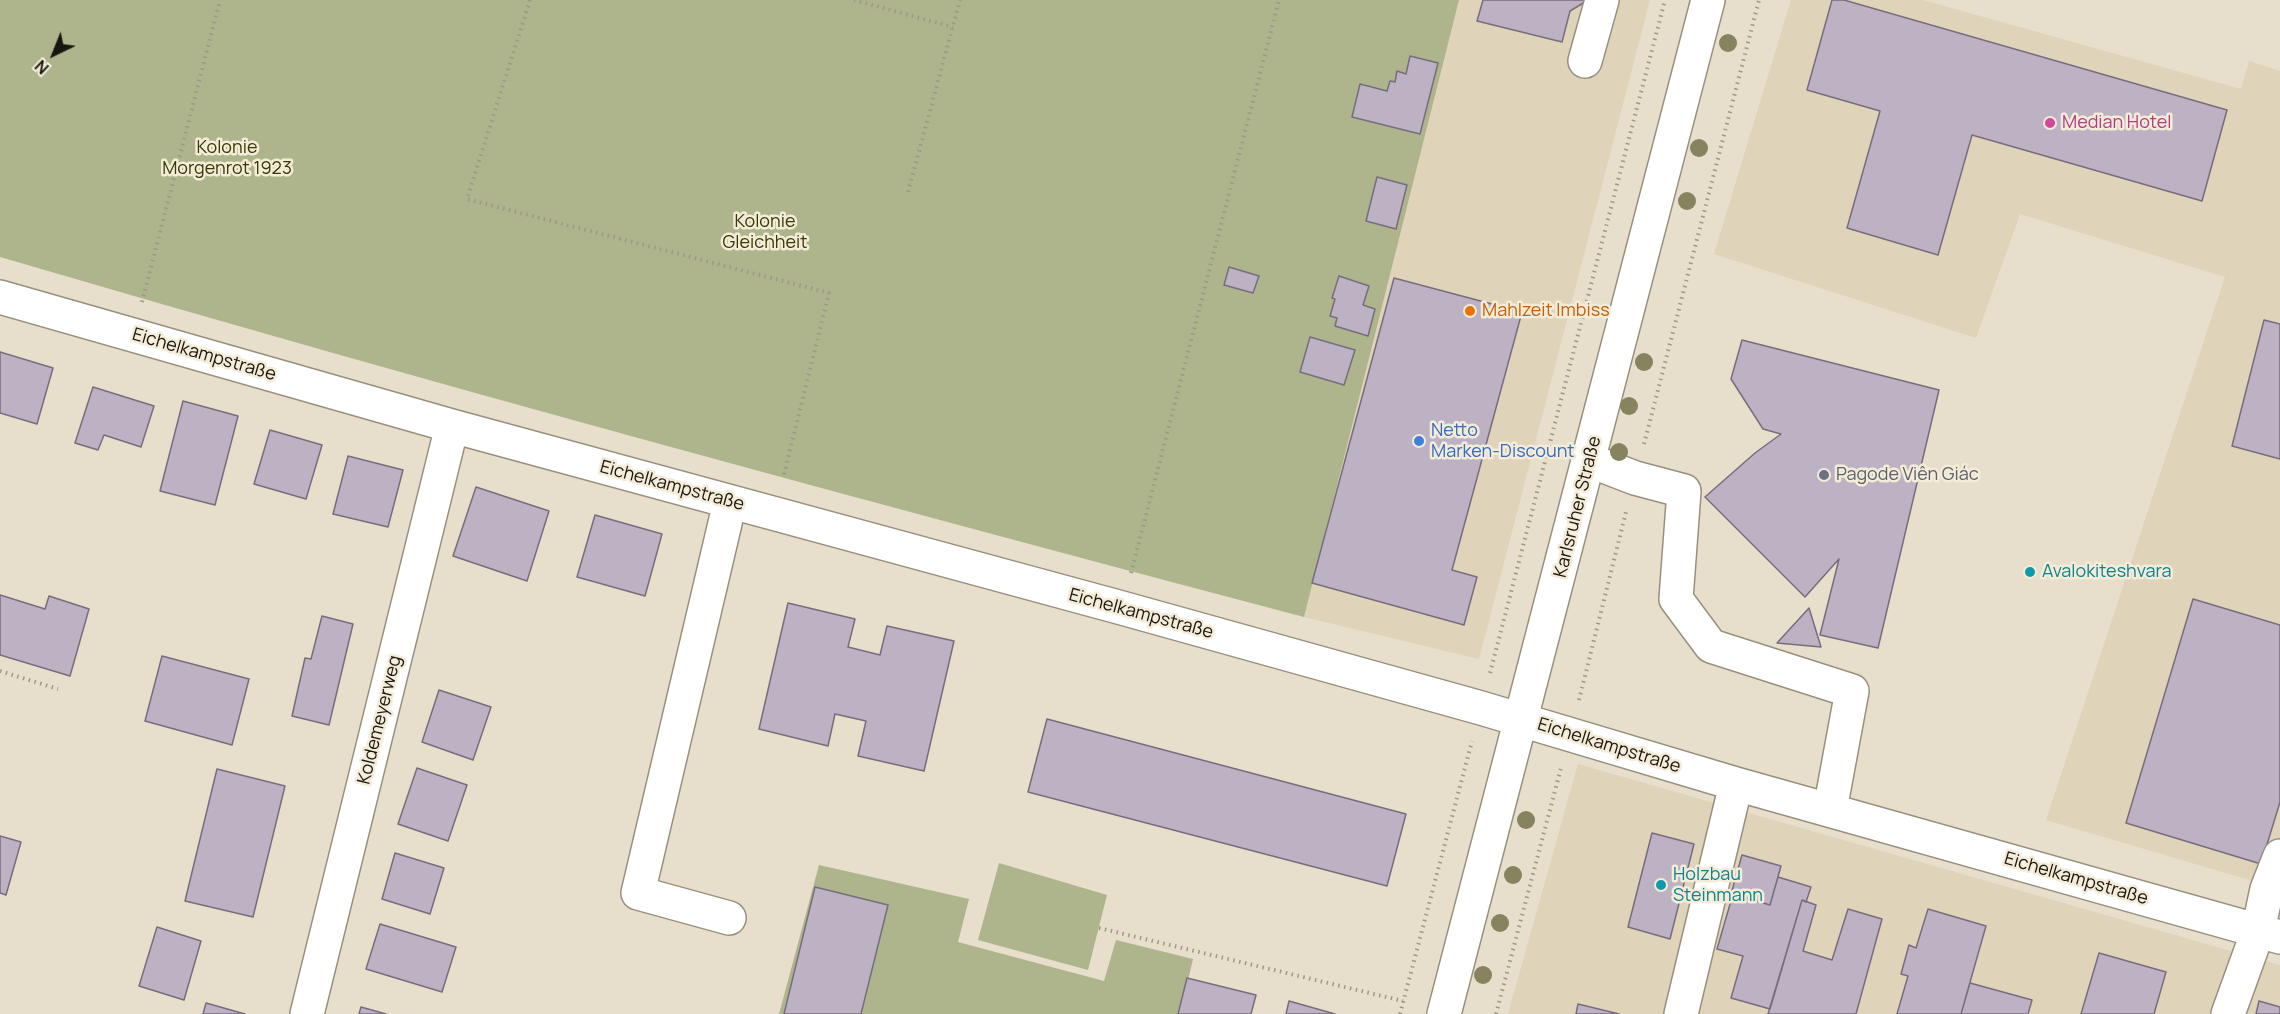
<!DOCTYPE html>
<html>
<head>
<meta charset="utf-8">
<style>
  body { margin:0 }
  #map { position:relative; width:2280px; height:1014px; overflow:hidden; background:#e7dfcb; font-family:Manrope,sans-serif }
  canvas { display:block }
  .north { position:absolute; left:24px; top:24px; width:60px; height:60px; -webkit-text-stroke:4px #f4ecd8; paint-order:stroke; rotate:223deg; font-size:16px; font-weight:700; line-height:24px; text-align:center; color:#19160f }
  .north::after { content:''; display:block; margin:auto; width:21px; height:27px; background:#19160f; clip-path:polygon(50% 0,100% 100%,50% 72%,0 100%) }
</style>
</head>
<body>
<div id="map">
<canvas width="2280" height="1014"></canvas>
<div class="north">N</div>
</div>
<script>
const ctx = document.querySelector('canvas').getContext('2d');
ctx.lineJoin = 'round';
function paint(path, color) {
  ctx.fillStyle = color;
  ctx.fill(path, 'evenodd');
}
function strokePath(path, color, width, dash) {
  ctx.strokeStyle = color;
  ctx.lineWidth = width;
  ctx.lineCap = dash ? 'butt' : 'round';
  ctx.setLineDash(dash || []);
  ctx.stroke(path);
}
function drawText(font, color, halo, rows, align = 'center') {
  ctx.font = font + ' Manrope,sans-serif';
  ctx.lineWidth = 5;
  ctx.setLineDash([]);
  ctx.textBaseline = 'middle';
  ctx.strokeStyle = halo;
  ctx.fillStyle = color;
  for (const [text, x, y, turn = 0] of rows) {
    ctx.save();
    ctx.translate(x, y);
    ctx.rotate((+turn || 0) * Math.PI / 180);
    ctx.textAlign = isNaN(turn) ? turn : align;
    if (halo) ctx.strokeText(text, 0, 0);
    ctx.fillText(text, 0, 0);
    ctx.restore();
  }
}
paint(new Path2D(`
  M1459 0H1650L1479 659 1304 617Z
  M1791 0H1923L2241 89 2249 61 2280 71V889L2046 820 2225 277 2020 214 1976 338 1714 254Z
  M1578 764 2280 965V1014H1508Z`), '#dfd3b9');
paint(new Path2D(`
  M0 0H1459L1304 617C868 502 433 384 0 257Z
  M999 863 1107 895 1088 970 978 940Z
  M819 865 969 899 958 942 1104 981 1116 940 1193 959 1180 1014H779Z`), '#aeb48c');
const building = new Path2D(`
  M1483 0H1584L1585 2 1570 11 1562 42 1477 21Z
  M1832 0H1844L2227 110 2202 201 1972 135 1938 255 1847 228 1880 111 1807 90Z
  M1410 56 1438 63 1420 134 1352 117 1360 84 1387 91 1390 81 1395 82 1397 71 1406 74Z
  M1377 177 1407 185 1396 229 1366 221Z
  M1229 267 1259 276 1253 293 1224 285Z
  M1339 276 1369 286 1363 305 1375 309 1368 336 1335 326 1337 318 1330 316 1335 299 1332 298Z
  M1394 278 1522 312 1452 570 1477 577 1464 625 1312 583Z
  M2264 320 2280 324V459L2232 446Z
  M1310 337 1355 350 1344 385 1300 372Z
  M1742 340 1939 390 1878 648 1820 635 1839 559 1805 597 1705 497 1755 453 1781 434 1763 429 1731 379Z
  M0 352 53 368 37 424 0 413Z
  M93 387 154 406 141 447 104 435 98 450 75 443Z
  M183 401 238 416 215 505 160 491Z
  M270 430 322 445 306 499 254 484Z
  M348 456 403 470 388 527 333 514Z
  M476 487 549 511 527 581 453 556Z
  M595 515 662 534 645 596 577 577Z
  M0 595 45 609 49 596 89 609 70 676 0 655Z
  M2193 599 2280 625V802L2261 864 2126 823Z
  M788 603 855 619 848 647 880 655 887 626 954 641 924 771 858 756 866 721 835 714 828 746 759 729Z
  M1809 608 1821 647 1777 643Z
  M322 616 353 624 329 725 292 716 305 658 311 659Z
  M162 656 249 679 232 745 145 721Z
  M439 690 491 707 473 760 422 742Z
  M1047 719 1406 814 1387 886 1028 792Z
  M417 768 467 785 448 841 398 824Z
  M217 769 285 786 253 917 185 901Z
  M1652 833 1694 844 1670 939 1628 927Z
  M0 836 21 842 6 895 0 893Z
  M395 853 444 868 430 914 382 899Z
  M1742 855 1781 866 1770 905 1731 894Z
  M1778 877 1811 887 1806 902 1802 900 1770 1009 1731 998 1743 956 1717 949 1733 894 1770 905Z
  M815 887 888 905 861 1014H784Z
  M1802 900 1816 905 1803 951 1832 960 1848 909 1882 919 1856 1014H1768Z
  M1928 909 1986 926 1961 1014H1897L1908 976 1901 974 1909 945 1916 948Z
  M380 924 456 947 442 992 366 969Z
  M157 927 201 941 184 1000 139 986Z
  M2099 953 2166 972 2154 1014H2081Z
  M1187 978 1256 995 1251 1014H1178Z
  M1970 983 2032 1000 2028 1014H1961Z
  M1289 1001 1335 1014H1286Z
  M2259 1001 2280 1007V1014H2256Z
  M206 1003 245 1014H203Z
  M1578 1004 1619 1014H1576Z
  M361 1007 386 1014H359Z`);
paint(building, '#bdb2c3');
strokePath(building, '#786d7d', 1.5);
const minor = new Path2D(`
  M1585 61 1602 0
  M0 297 452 426 1122 608 1481 708 1736 784 2280 937
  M1591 461 1635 478 1684 491 1676 599 1711 646 1852 691 1830 810
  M729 918 638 893 730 502
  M307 1014 452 426
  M1444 1014C1534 676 1621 338 1708 0
  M1681 1014 1736 784
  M2228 1014 2258 931 2267 889 2280 856`);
strokePath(minor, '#98907e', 36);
strokePath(new Path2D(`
  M530 0 467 199 829 293 783 478
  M854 0 953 27
  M908 192 960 0
  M142 302 220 0
  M1644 444 1759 0
  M1131 573 1279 0
  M0 671 58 689
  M1490 673 1665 0
  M1579 700 1626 512
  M1099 928 1403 1001
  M1400 1014 1472 741
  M1496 1014 1561 768`), '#9e9888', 4, [1.5, 4.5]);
strokePath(minor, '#fff', 33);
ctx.fillStyle = '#86845e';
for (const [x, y] of [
  [1728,43],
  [1699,148],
  [1687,201],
  [1644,362],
  [1629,406],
  [1619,452],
  [1526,820],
  [1513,875],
  [1500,923],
  [1483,975]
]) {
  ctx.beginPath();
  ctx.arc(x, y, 9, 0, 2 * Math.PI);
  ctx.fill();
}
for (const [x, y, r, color] of [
  [2050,123,6,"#d1479c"],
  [1470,311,6,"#e8710a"],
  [1419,441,6,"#3f7fe0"],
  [1824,475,6,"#6b7280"],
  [2030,572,6,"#0f9aa8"],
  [1661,885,6,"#0f9aa8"]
]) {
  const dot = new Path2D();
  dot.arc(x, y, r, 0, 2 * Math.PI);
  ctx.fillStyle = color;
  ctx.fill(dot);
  strokePath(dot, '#f4ecd8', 2);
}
drawText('18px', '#b23c85', '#f4ecd8', [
  ["Median Hotel",2062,123]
], 'left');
drawText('18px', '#363a04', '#f4ecd8', [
  ["Kolonie",227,148],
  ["Morgenrot 1923",227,169],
  ["Kolonie",765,222],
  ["Gleichheit",765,243]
]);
drawText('18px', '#c56008', '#f4ecd8', [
  ["Mahlzeit Imbiss",1482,311]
], 'left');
drawText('18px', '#19160f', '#f4ecd8', [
  ["Eichelkampstraße",204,355,16],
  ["Eichelkampstraße",672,486,15],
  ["Karlsruher Straße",1578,507,-76],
  ["Eichelkampstraße",1141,614,15],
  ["Koldemeyerweg",380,720,-76],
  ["Eichelkampstraße",1609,746,17],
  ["Eichelkampstraße",2076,879,16]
]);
drawText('18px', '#366cbe', '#f4ecd8', [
  ["Netto",1431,431],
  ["Marken-Discount",1431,452]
], 'left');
drawText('18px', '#5b616d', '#f4ecd8', [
  ["Pagode Viên Giác",1836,475]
], 'left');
drawText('18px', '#0d838f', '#f4ecd8', [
  ["Avalokiteshvara",2042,572],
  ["Holzbau",1673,875],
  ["Steinmann",1673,896]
], 'left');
</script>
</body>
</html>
